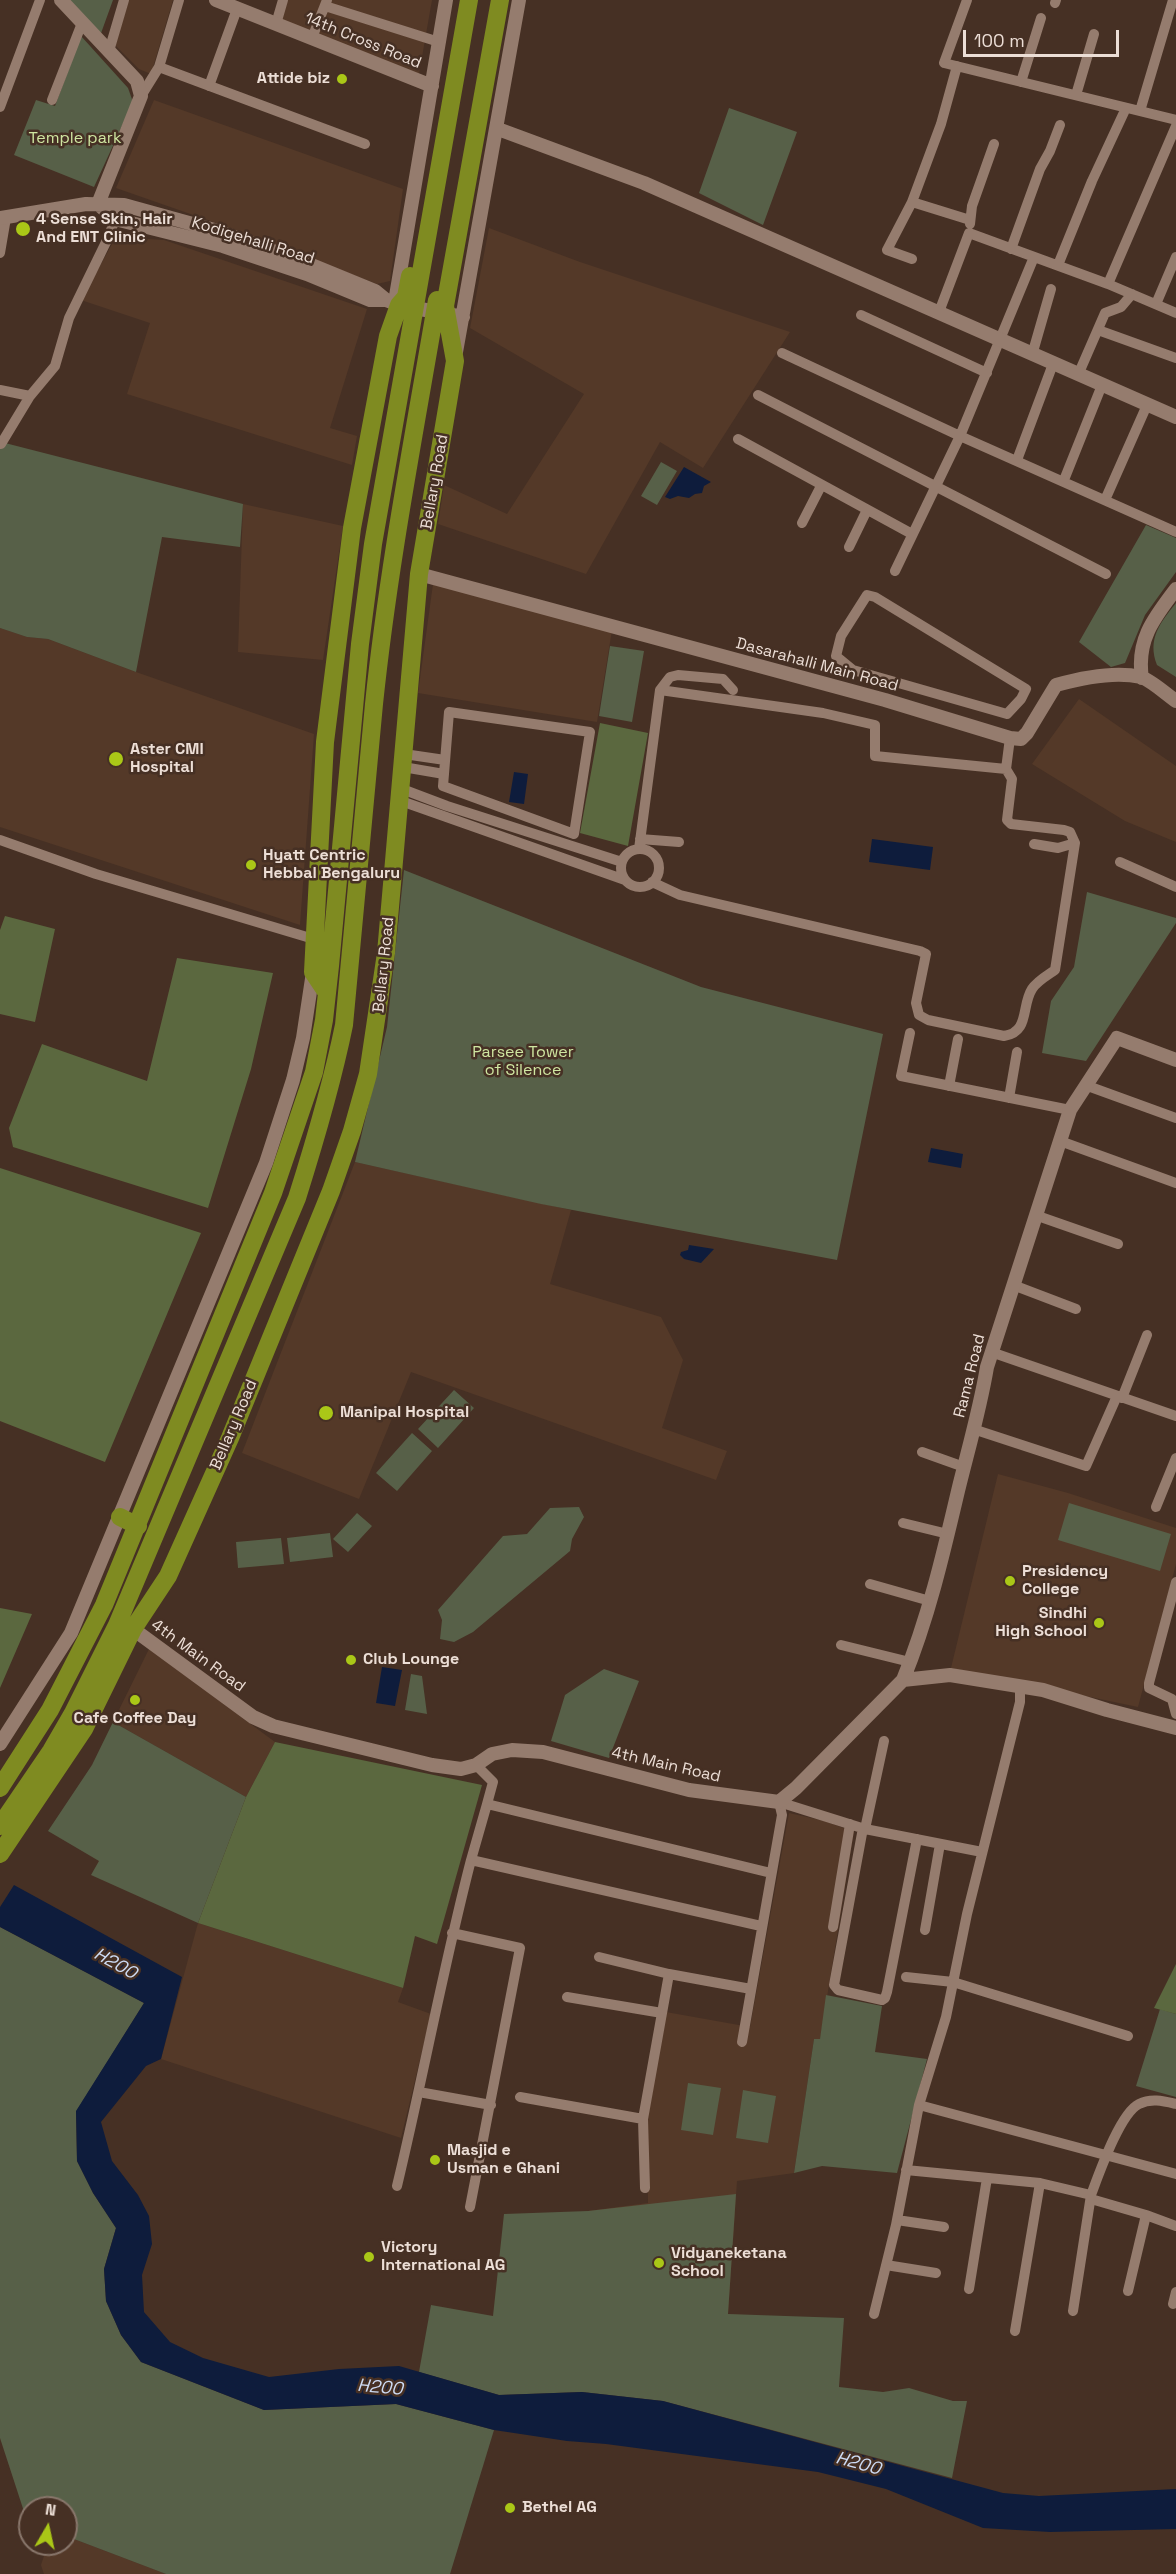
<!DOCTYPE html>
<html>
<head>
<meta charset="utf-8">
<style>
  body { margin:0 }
  #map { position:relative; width:1176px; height:2574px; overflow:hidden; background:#463024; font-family:"Space Grotesk",sans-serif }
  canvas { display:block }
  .north { position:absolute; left:18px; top:2496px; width:60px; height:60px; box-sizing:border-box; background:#463024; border:2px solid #88766b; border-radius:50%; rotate:9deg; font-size:16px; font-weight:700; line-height:24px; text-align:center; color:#ecded6 }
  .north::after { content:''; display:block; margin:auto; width:21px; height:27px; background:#aac717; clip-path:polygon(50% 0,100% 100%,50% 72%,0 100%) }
  .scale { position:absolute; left:963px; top:30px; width:156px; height:27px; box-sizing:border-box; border:3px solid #ecded6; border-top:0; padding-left:8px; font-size:18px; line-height:21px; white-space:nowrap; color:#ecded6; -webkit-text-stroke:4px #463024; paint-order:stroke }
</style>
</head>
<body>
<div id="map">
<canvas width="1176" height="2574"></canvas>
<div class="north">N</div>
<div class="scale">100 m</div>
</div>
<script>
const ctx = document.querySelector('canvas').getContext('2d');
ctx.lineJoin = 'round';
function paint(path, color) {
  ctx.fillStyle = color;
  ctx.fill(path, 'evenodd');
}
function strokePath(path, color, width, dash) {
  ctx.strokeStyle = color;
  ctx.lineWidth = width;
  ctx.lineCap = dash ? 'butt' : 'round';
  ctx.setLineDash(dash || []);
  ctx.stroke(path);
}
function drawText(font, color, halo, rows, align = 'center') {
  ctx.font = font + ' "Space Grotesk",sans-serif';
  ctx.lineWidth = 5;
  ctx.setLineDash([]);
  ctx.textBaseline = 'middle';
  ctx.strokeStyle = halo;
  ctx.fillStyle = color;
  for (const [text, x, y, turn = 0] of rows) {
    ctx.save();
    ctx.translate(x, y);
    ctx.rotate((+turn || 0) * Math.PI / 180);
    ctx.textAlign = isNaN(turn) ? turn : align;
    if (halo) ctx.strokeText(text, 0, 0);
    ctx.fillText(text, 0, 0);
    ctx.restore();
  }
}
paint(new Path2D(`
  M129 0H173L151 74 139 69 115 45Z
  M288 0H432L419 74 281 21Z
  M154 100 403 189 390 281 377 284 219 224 116 188Z
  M489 228 580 262 790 332 703 468 660 442 586 574 438 524 444 485 507 514 584 394 470 328Z
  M116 237 164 240 367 309 330 428 357 436 352 465 127 394 150 323 81 300Z
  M243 504 343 526 323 660 238 652Z
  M433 584 612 630 597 722 418 693Z
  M0 628 27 637 48 639 136 672 314 734 300 925 0 827Z
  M1079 699 1176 766V842L1125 821 1032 764Z
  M355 1162 571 1210 550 1284 661 1317 683 1360 662 1428 727 1451 716 1480 411 1372 359 1499 242 1453Z
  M998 1474 1068 1493 1176 1528V1564L1138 1707 951 1668Z
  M149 1649 275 1742 246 1797 113 1722Z
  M789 1813 825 1821 854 1832 820 2040 814 2039 794 2173 737 2181 728 2314 745 2315 746 2400 588 2211 648 2203 647 2123 666 2012 750 2027Z
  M198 1923 403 1988 398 2002 431 2014 401 2138 161 2059Z
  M66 2536 166 2574H44L41 2565 48 2544H66Z`), '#543928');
paint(new Path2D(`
  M65 0H113L100 36Z
  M81 36 128 88 133 102 94 187 14 155 36 100 55 106Z
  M729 108 797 132 763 225 699 193Z
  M5 443 243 504 240 547 162 537 136 672 48 639 27 637 0 628V447Z
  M661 462 677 471 657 505 641 496Z
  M1146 525 1176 538V572L1145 615 1125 663 1111 667 1079 642Z
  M1176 603V677L1157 665C1147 639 1160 623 1176 603Z
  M610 646 644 651 632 722 599 716Z
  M404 870 701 987 883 1034 837 1260 541 1204 355 1162 387 1027Z
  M1087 892 1176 918V923L1086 1061 1042 1053 1051 1001 1074 967Z
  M454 1390 474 1408 438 1448 418 1429Z
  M412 1433 432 1451 397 1491 376 1473Z
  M1069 1503 1171 1534 1160 1571 1058 1540Z
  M579 1507 584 1517 572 1539 570 1551 473 1632 454 1642 440 1639 442 1620 438 1610 503 1536 527 1534 550 1508Z
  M357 1513 372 1526 348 1552 333 1539Z
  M330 1533 333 1557 290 1562 287 1538Z
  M281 1538 284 1564 238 1568 236 1542Z
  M604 1669 639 1681 609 1758 551 1741 565 1695Z
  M411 1674 422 1676 427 1714 405 1710Z
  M113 1722 246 1797 198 1923 91 1875 99 1861 48 1831 92 1765Z
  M0 1927 144 2003 76 2112 77 2161 93 2193 116 2228 104 2269 106 2301 121 2335 141 2362 264 2410 396 2404 494 2430 450 2574H166L66 2536V2508H30V2530L0 2438Z
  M826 1995 882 2006 875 2052 927 2059 897 2173 822 2166 794 2173 814 2039H820Z
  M1160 2009 1176 2014V2097L1136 2086Z
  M688 2083 721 2088 713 2135 681 2130Z
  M743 2090 776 2096 768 2143 736 2138Z
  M736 2194 728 2314 844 2318 839 2387 883 2392 909 2388 953 2401H967L952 2478 663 2401 582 2392 499 2395 419 2372 431 2305 493 2316 504 2214 588 2211Z`), '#576048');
paint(new Path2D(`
  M600 723 648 733 628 846 580 833Z
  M5 916 55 929 35 1022 0 1014V930Z
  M177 958 273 973 251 1069 208 1208 13 1147 9 1128 42 1044 147 1081Z
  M0 1168 201 1233 105 1462 0 1421Z
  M0 1608 32 1614 0 1688Z
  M275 1742 482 1785 437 1944 415 1936 403 1988 198 1923 246 1797Z
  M1176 1964V2014L1154 2008Z`), '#5b683f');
paint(new Path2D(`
  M684 467 711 482 704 486 702 493 695 494 689 498 678 496 670 499 665 497Z
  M514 772 528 774 524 804 509 802Z
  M872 839 933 847 930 870 869 862Z
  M931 1148 963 1154 961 1168 928 1162Z
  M689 1245 714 1249 701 1263 684 1259 680 1255 681 1252 688 1250Z
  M382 1667 402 1670 395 1706 376 1703Z
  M14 1885 182 1977 161 2059 146 2066 101 2122 112 2161 138 2195 149 2216 152 2244 142 2275 144 2312 170 2342 203 2358 269 2377 339 2369 399 2366 499 2395 582 2392 663 2401 1003 2493 1039 2496 1176 2489V2529L1050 2532 983 2528 886 2489 818 2472 606 2444 567 2441 494 2430 396 2404 264 2410 141 2362 121 2335 106 2301 104 2269 116 2228 93 2193 77 2161 76 2111 144 2003 0 1927V1907Z`), '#0e1c3c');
strokePath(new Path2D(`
  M967 0 944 63 1176 120
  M1055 3 1056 0
  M325 6 439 42
  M276 24 283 0
  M312 38 327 0
  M109 51 124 0
  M957 66 941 124 912 202 970 220
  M159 67 365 144
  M1021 82 1041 18
  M209 86 237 9
  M1076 95 1094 34
  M141 96 159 67 179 0
  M52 100 82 23
  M0 107 40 0
  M1140 111 1173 0
  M970 224 972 206 994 144
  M1011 249 1040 169 1050 151 1060 125
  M0 253 6 218
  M912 259 887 250 912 202
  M1058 265 1092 181 1126 108
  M1108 284 1176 126
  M1156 304 1176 257
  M939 312 969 233 1108 284 1176 313
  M861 315 987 373
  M1098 330 1176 358
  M782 353 960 436 1176 532
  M1032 355 1051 289
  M1078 375 1105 313 1121 307 1132 294
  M0 390 30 396 55 366 69 318 109 236 115 219
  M758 395 1106 574
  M738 439 912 534
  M1 444 30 396
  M1017 460 1053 364
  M1064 480 1102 385
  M1105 500 1147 405
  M802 523 821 486
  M849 547 867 510
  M895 571 960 436 1034 257
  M867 595 875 597 1026 689 1021 699 1007 714 853 670 836 656 841 636Z
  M660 690 670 677 678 675 723 679 733 690
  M449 712 590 732 574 834 443 786Z
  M404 754 445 760
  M403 767 444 774
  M1006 769 1010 738
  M402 789 447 806 622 862
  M401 801 625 880
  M640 839 679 842
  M0 840 96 874 317 940
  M1034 844 1058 848 1075 843
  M639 849 660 690 823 713 875 725V756L1006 769 1012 779 1007 820 1011 824 1064 830 1070 832 1075 843 1055 970C1048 975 1037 981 1032 989 1021 1006 1030 1032 1004 1036L928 1020 919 1015 916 1003 926 954 920 951 680 895 652 882
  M621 868a19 19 0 1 1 38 0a19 19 0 1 1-38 0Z
  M1120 862 1176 887
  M910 1033 901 1076 1070 1110
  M1085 1085 1176 1118
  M949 1086 958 1039
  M1009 1098 1017 1052
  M1060 1141 1176 1183
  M1035 1215 1118 1244
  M1013 1285 1076 1309
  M991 1352 1176 1416
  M1122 1398 1147 1335
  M973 1429 1086 1466 1117 1396
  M922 1452 964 1467
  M1156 1507 1176 1458
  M903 1523 948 1534
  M1176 1582 1149 1683V1688L1172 1699 1176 1714
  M870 1584 930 1601
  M841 1645 910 1662
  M476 1765 493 1782 487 1804 771 1873
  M487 1804 471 1860 761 1926
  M863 1828 834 1985 838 1990 882 2000 885 1998 887 1992 917 1839
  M865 1829 884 1741
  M833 1927 850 1824
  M925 1930 940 1844
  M452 1933 520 1948 470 2207
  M599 1957 669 1974
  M906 1977 953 1982 1128 2036
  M567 1997 662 2013
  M742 2042 782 1815 779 1802 865 1829 982 1852
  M419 2092 491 2105
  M520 2097 643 2119
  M919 2105 946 2017 967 1914 1020 1702V1687
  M906 2170 1040 2183 1091 2195C1099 2174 1120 2113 1139 2104 1151 2098 1163 2101 1176 2104
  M397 2186C423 2078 443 1968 471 1860
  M645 2188 643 2119 669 1974 751 1989
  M1091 2199 1146 2215
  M897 2220 944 2227
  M886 2265 936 2273
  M969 2289 987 2178
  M1128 2291 1146 2215 1176 2226
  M1173 2304 1176 2292
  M1073 2311 1091 2195
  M874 2314 896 2225 919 2105 1176 2174
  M1015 2331 1040 2183`), '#957c6e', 10);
strokePath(new Path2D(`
  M61 0 137 81 141 96 98 204
  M216 0 432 86
  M498 129 644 183 1176 417
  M98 204 115 219 223 246 307 274 370 300H386L399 305 463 317
  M0 218 86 204 124 205 218 231 309 264 375 291 386 300
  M399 305 396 296 446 0
  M456 352 519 0
  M419 574 885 700 1010 738 1021 739 1027 733 1056 685C1081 678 1115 671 1141 677 1152 681 1166 694 1176 701
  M1142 678C1136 640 1154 618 1176 589
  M133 1629 253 1717 273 1726 432 1765 461 1769 476 1765 492 1754 512 1750 543 1752 689 1790 779 1802 796 1788 903 1680 950 1675 1043 1690 1107 1710 1176 1728
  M903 1680C928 1619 943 1555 958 1491 968 1450 980 1409 987 1367L1070 1110 1117 1038 1176 1060
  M0 1744 71 1633 266 1163 293 1080 303 1038 313 972`), '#957c6e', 14);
strokePath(new Path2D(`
  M327 993 313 972 325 742 352 528 388 336 399 305 406 297 410 276
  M120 1517 138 1526
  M0 1788 50 1710 104 1605 273 1193 314 1072 324 1020 330 966 360 644 373 544 469 0
  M0 1826 51 1751 73 1713 117 1625 297 1198C315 1141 332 1084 344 1025 355 918 363 811 374 704 388 569 414 435 437 300
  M0 1854 84 1729 133 1629 168 1576 230 1438 331 1191 352 1131 368 1074 386 953 419 574 455 361 445 306 500 0`), '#7f8b21', 18);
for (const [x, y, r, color] of [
  [342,79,6,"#aac717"],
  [23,229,8,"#aac717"],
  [116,759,8,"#aac717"],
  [251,865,6,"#aac717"],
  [326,1413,8,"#aac717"],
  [1010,1581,6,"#aac717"],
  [1099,1623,6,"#aac717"],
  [351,1660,6,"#aac717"],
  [135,1700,6,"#aac717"],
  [435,2160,6,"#aac717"],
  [369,2257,6,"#aac717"],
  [659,2263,6,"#aac717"],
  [510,2508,6,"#aac717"]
]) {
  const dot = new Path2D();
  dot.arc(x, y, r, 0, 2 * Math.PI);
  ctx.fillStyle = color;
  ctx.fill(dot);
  strokePath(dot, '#463024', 2);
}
drawText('16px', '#ecded6', '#463024', [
  ["14th Cross Road",363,41,22],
  ["Kodigehalli Road",253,241,17],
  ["Bellary Road",435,482,-80],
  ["Dasarahalli Main Road",817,665,15],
  ["Bellary Road",384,965,-84],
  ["Rama Road",970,1376,-76],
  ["Bellary Road",234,1425,-67],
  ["4th Main Road",198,1656,36],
  ["4th Main Road",666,1765,13]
]);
drawText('bold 16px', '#ecded6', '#463024', [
  ["Attide biz",330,79,"right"],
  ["4 Sense Skin, Hair",36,220],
  ["And ENT Clinic",36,238],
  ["Aster CMI",130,750],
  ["Hospital",130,768],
  ["Hyatt Centric",263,856],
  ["Hebbal Bengaluru",263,874],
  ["Manipal Hospital",340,1413],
  ["Presidency",1022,1572],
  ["College",1022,1590],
  ["Sindhi",1087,1614,"right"],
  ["High School",1087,1632,"right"],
  ["Club Lounge",363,1660],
  ["Cafe Coffee Day",135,1719,"center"],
  ["Masjid e",447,2151],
  ["Usman e Ghani",447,2169],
  ["Victory",381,2248],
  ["International AG",381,2266],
  ["Vidyaneketana",671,2254],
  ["School",671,2272],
  ["Bethel AG",522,2508]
], 'left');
drawText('16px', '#cfe6a1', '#463024', [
  ["Temple park",75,139],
  ["Parsee Tower",523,1053],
  ["of Silence",523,1071]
]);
drawText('italic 18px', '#cddbf4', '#463024', [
  ["H200",115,1964,29],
  ["H200",380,2388,5],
  ["H200",858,2464,15]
]);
</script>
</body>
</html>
